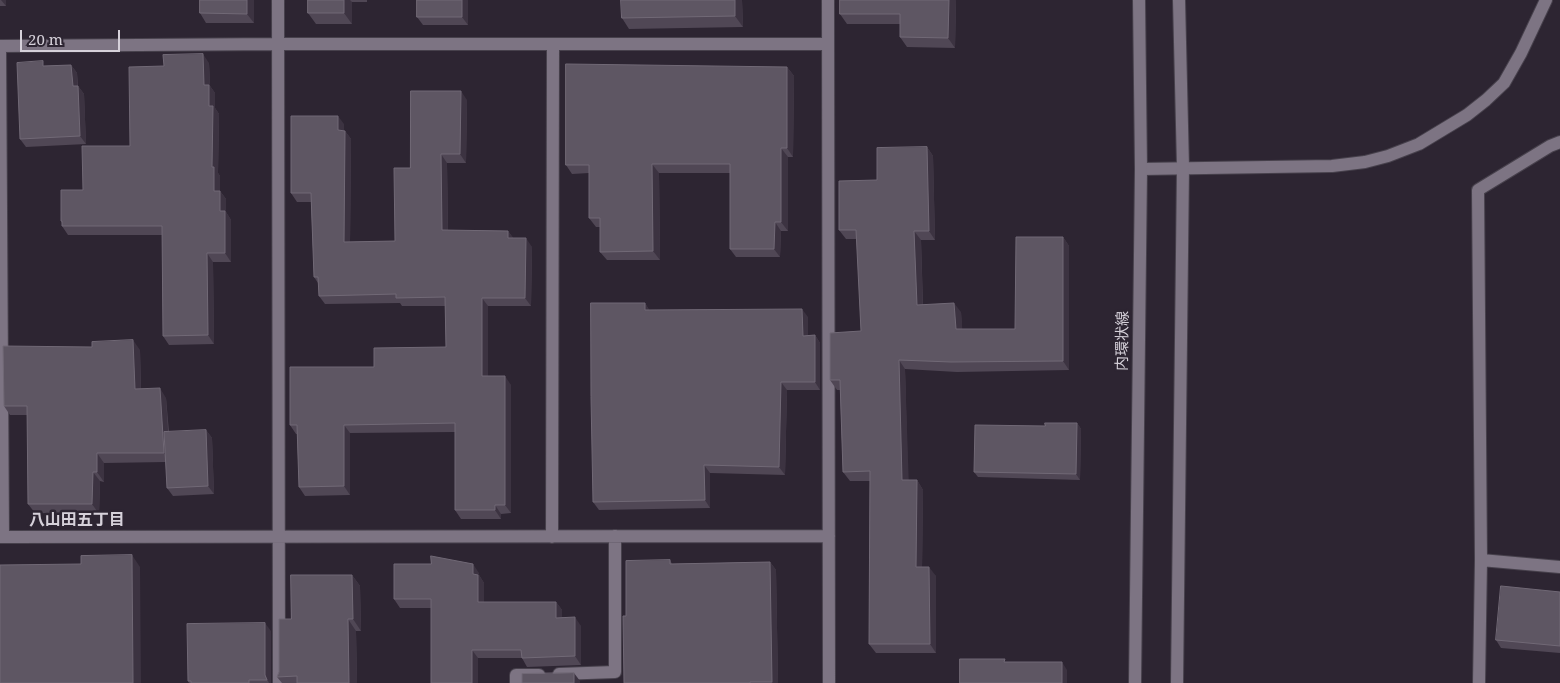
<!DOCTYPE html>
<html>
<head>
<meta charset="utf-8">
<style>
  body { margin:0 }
  #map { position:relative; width:1560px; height:683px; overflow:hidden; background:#2d2532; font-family:"Noto Serif",serif }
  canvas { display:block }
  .scale { position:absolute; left:20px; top:30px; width:100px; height:22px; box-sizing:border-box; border:2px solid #d6d1da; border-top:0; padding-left:6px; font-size:15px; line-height:18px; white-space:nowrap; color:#d6d1da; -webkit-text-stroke:4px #2d2532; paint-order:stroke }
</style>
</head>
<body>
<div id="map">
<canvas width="1560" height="683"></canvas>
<div class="scale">20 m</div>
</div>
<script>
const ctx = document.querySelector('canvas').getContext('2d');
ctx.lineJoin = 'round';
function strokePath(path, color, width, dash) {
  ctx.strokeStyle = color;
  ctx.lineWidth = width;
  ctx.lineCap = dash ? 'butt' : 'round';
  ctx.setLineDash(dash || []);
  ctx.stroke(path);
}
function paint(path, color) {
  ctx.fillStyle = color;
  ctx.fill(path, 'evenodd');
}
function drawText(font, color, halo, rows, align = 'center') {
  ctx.font = font + ' "Noto Serif","Noto Sans JP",serif';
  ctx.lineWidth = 5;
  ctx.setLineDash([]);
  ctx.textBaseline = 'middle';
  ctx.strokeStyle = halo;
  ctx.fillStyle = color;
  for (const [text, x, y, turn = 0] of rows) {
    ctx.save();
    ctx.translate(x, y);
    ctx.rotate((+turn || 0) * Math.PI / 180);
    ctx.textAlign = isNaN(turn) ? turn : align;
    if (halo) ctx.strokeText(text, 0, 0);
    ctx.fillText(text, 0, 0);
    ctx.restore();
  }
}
const minor = new Path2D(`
  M278 0 279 683
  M828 0 829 683
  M1141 169 1332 166 1365 162 1388 156 1419 144 1467 115 1486 100 1504 83 1521 53 1546 0
  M0 537 829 536
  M3 537 0 46 278 44H827
  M552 537 553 44
  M1481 560 1560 567
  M559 674 615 672V536
  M516 683V675H539
  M1479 683 1481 560 1478 190 1550 146 1560 142`);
const tertiary = new Path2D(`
  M1135 683 1141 169 1139 0
  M1177 683 1183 167 1179 0`);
strokePath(minor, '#47414c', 14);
strokePath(tertiary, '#47414c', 14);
strokePath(minor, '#7d7483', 12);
strokePath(tertiary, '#7d7483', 12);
paint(new Path2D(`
  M0 0H6V6H0Z
  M254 0V23H206L200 13Z
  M308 0H367V2H352V24H316L308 13Z
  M468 0V25H423L417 17Z
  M621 0H742L743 27 629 29 622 18Z
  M956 0 955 48 907 47 900 37V24H847L840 14Z
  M209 63 210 86 215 93V108L219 114 218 173 220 176V191L226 199V212L231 220V262H213L214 344 169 345 163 336 162 235H68L62 226V223L61 221 83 190 130 146 164 66Z
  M71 65 77 73 78 86 84 94 86 144 26 147 20 139 47 66Z
  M787 67 794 76 793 157H788V231H781L780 257H736L730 249V173H659L660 260H607L600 252V227H596L589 218V173L572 174 566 165Z
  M467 100 466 163H447L448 230 508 231 513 238 532 247 531 306H488V376L511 385V513L501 514V519H461L455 510V432L350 433V495L305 496 299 487 297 434H296L290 425 374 367 446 347 445 306H402L400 303 325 304 319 296 318 283 314 277 311 202H297L291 193 344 124V131H345L351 139 350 242 395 241 410 168Z
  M927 147 933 156 935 240H921L923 305 961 312 962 329H1015L1063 237 1069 246V370L957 372 905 369 908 480H917L923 490 922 567 936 576V653H876L869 644 870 481H850L843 472 840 390H837L830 380 861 331 857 239H846L839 230 877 180Z
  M645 303 649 310 808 317V335H815L820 343V390H787L785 475 710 473V508L599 510 593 502Z
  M140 350 141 389 166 398 169 432 206 430 212 438 214 494 173 496 167 488 166 462 104 463V482L100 481 99 514 35 513 28 504 27 415H10L4 406Z
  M1077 423 1081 429 1080 480 978 477 974 472 1045 426Z
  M670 560 672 564 770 562 776 570 778 683H624L626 616Z
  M479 573V575L484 583V602H556L562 610V617L581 626V665L527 667 522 658H478V683H431V608H400L394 599Z
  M352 575 360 586 361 631H356L357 683H282L277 677 279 672Z
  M1560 592V653L1501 648 1496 640Z
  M271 631V683H189L188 681Z`), '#504755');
paint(new Path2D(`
  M1 0H6V6Z
  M247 0H254V23L247 14Z
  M344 0H350L352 2V24L344 13Z
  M462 0H468V25L462 17Z
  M735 0H742L743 27 735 16Z
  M949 0H956L955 48 948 38Z
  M203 54 209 63 210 86 215 93V108L219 114 218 173 220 176V191L226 199V212L231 220V262L225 253 220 211 214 191 204 85Z
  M71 65 77 73 78 95 73 86Z
  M787 67 794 76 793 157 787 148Z
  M78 86 84 94 86 144 80 136Z
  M461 91 467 100 466 163 460 154Z
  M338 116 344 124V139L338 130Z
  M345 131 351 139 350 250 344 242Z
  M927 147 933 156 935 240 929 231Z
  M781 148 788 157V231L781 222Z
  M441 154 447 163 448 239 442 230Z
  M652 164 659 173 660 260 653 251Z
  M775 222 781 231 780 257 774 249Z
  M508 231 514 239 508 238Z
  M914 231 921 240 923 314 917 305Z
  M1063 237 1069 246V370L1063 361Z
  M526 238 532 247 531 306 525 298Z
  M207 253 213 262 214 344 208 335Z
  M482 298 488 306V384L482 376Z
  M645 303 650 311 645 310Z
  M954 303 961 312 963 338 956 329Z
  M802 309 808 317V344L803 336Z
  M815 335 820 343V390L815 382Z
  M133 340 140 350 141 398 135 389Z
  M899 360 905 369 909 489 902 480Z
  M505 376 511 385V513L505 505Z
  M781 382 787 390 785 475 779 467Z
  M160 388 166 398 170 462 164 453Z
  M1077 423 1081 429 1080 480 1076 474Z
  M344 425 350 433V495L344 486Z
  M206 430 212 438 214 494 208 486Z
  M97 453 104 463V482L97 472Z
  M704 465 710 473V508L705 500Z
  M93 472 100 481 99 514 92 504Z
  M917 480 923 490 922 576 916 567Z
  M495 505 501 514V519L495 510Z
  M132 555 140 567 141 683H133Z
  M770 562 776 570 778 683H773L772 682Z
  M473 564 479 573V575L484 583V611L478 602 473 574Z
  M929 567 936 576V653L930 644Z
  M352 575 360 586 361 631 353 619Z
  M556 602 562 610V626L556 618Z
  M575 617 581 626V665L575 656Z
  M348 619 356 631 357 683H349Z
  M265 623 271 631V683H269L265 675Z
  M472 650 478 658V683H472Z
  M1062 662 1067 670V683H1062Z
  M574 673 580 681V683H574Z`), '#3c3341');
const building = new Path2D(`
  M200 0H247V14L200 13Z
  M308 0H344V13H308Z
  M417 0H462V17H417Z
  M621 0H735V16L622 18Z
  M840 0H949L948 38 900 37V14H840Z
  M203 54 204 85H209V106H213L212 167H214V191H220V211H225V253H207L208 335 163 336 162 226H62V221H61V190H83L82 146H130L129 67 164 66 163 55Z
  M43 61V66L71 65 73 86H78L80 136 20 139 17 63Z
  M566 64 787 67V148H781V222H775L774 249H730V164H652L653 251 600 252V218H589V165H566Z
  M411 91H461L460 154H441L442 230 508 231V238H526L525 298H482V376H505V505H495V510H455V423L344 425V486L299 487 297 425H290V367H374V348L446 347 445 297 396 298V294L319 296 318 277H314L311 193H291V116H338V130L345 131 344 242 395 241 394 168H410Z
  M927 147 929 231H914L917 305 954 303 956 329H1015L1016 237H1063V361L951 362 899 360 902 480H917L916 567H929L930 644H869L870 471 843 472 840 380H830V333L861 331 856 230H839V181L877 180V148Z
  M591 303H645V310L802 309 803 336 815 335V382H781L779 467 704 465 705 500 593 502 591 397Z
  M133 340 135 389 160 388 164 453H97V472H93L92 504H28L27 406H4L3 346 92 347V342Z
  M1045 423H1077L1076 474 974 472 975 425 1045 426Z
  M206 430 208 486 167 488 164 432Z
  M132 555 133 683H0V565L81 564V556Z
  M431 556 473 564V574L478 575V602H556V618L575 617V656L522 658 521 650H472V683H431V599H394V564H431Z
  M670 560V564L770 562 772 682H750V683H624L623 616H626V561Z
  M291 575H352L353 619H348L349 683H297V676L277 677 279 672V619H291Z
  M1501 586 1560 592V646L1496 640Z
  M265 623V675L267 680H249V683H191V681H188L187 624Z
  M960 659H1005L1004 662H1062V683H960Z
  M574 673V683H522V674Z`);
paint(building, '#5e5663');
strokePath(building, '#716976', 1);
drawText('15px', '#d6d1da', '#2d2532', [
  ["内環状線",1123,341,-89]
]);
drawText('bold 16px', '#d6d1da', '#2d2532', [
  ["八山田五丁目",77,520]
]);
</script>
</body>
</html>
